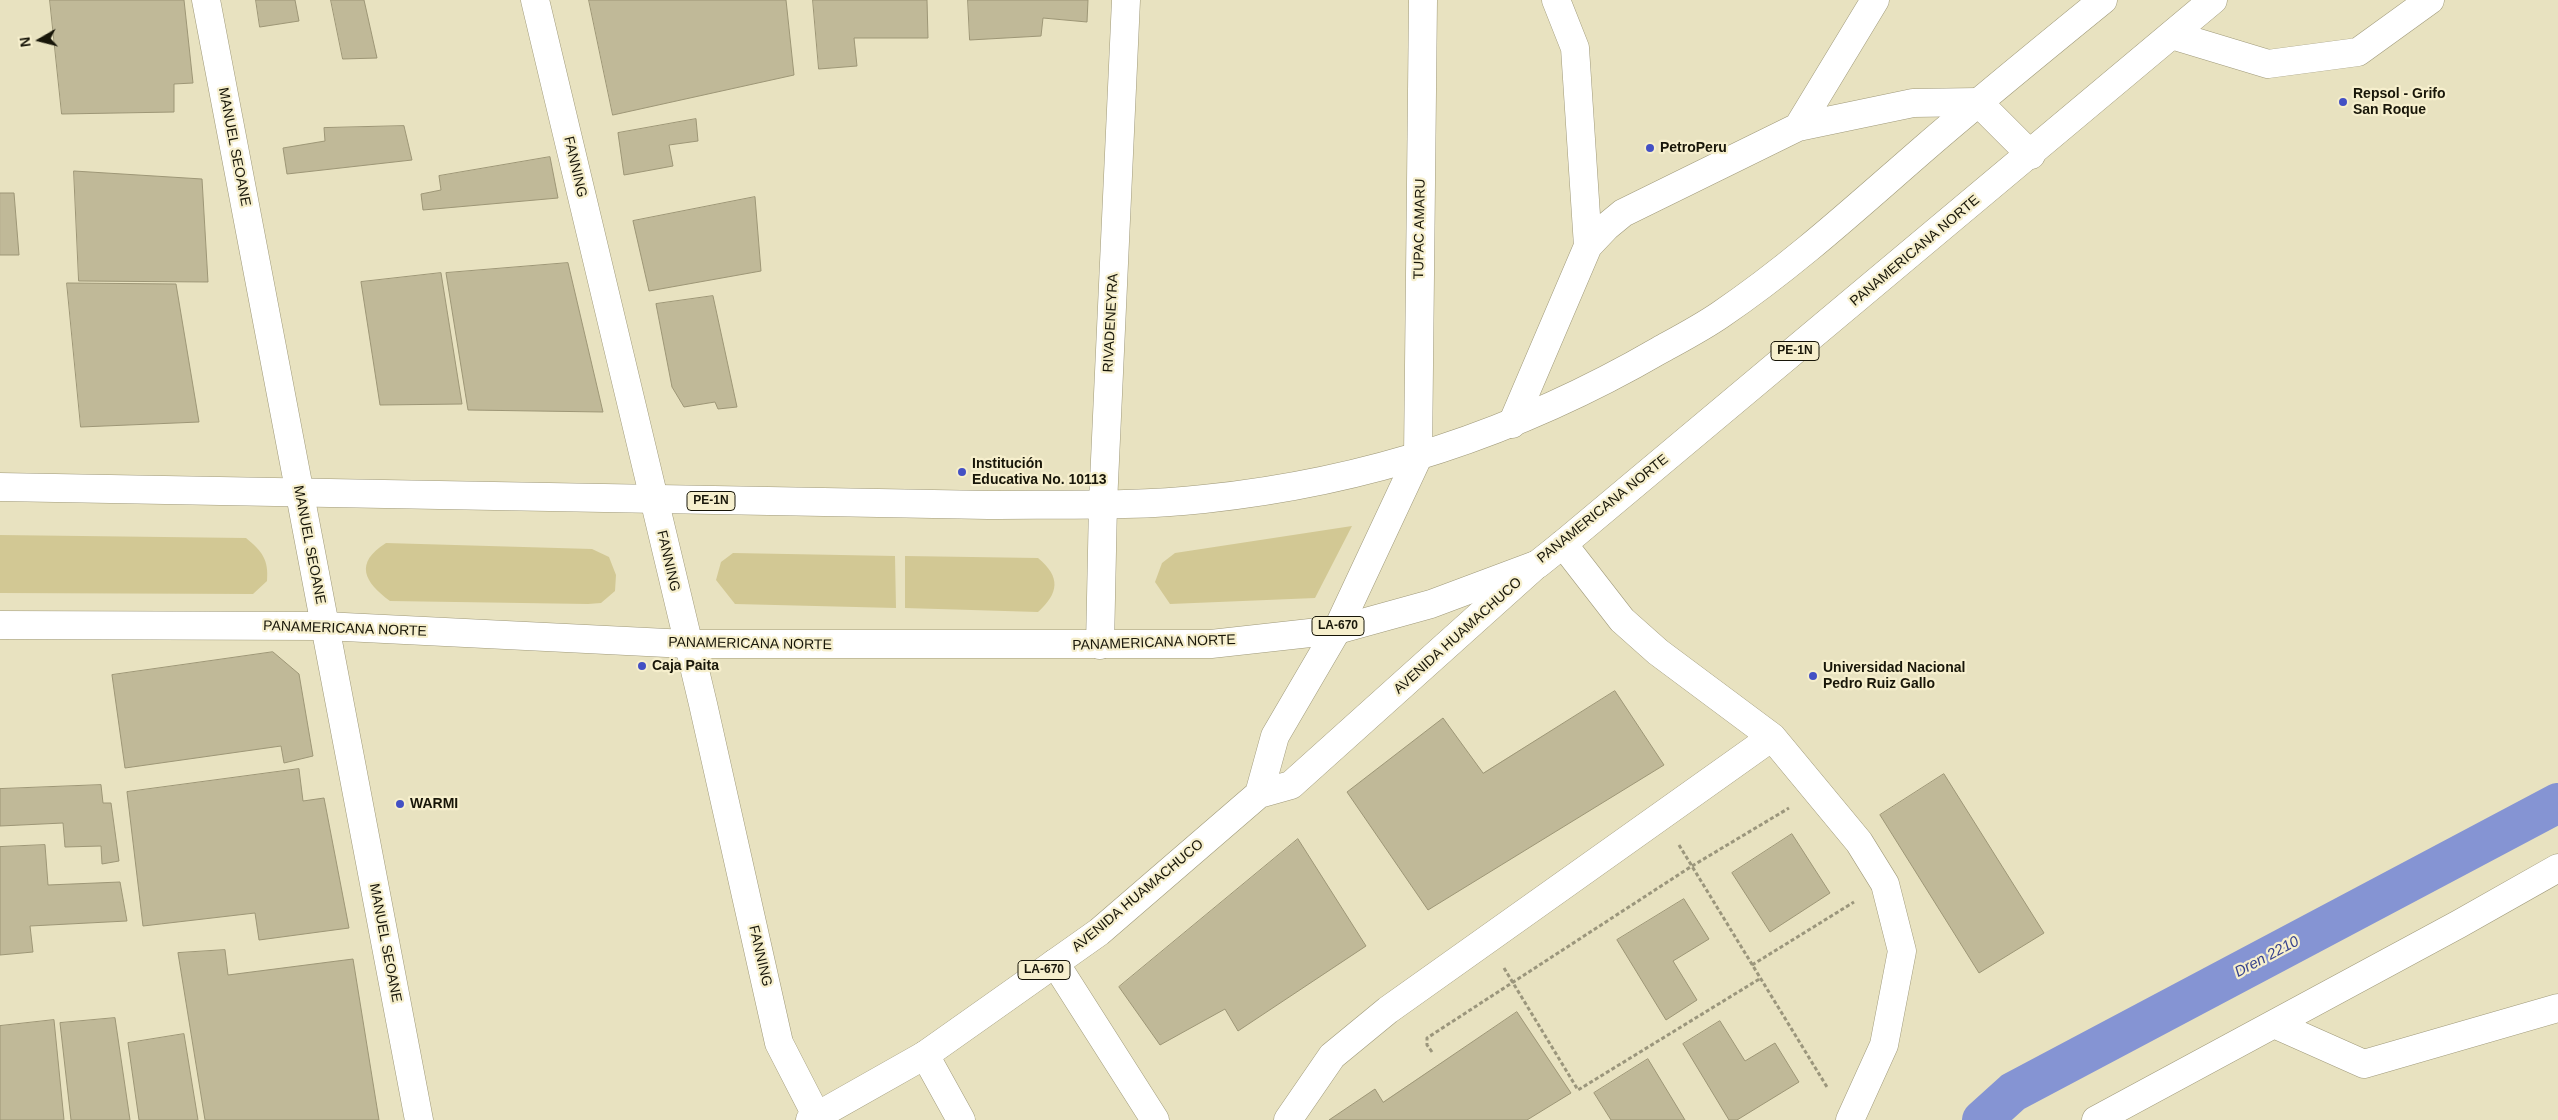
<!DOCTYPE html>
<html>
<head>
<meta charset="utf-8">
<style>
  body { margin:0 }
  #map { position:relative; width:2558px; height:1120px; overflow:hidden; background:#e8e2c0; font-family:Helvetica,sans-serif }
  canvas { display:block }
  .north { position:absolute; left:15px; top:15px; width:50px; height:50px; -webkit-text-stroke:4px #f6efcd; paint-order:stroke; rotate:262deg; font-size:14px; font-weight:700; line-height:20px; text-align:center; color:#181609 }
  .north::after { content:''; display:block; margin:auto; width:18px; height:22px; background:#181609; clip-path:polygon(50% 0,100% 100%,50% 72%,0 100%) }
</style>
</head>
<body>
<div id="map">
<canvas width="2558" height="1120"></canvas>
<div class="north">N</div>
</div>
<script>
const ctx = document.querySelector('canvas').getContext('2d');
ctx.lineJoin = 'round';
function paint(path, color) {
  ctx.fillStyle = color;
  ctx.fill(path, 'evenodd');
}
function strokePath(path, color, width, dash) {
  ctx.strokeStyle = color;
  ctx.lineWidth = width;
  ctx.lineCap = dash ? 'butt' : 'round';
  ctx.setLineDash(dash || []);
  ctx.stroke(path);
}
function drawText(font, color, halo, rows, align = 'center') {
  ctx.font = font + ' Helvetica,sans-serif';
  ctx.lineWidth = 4.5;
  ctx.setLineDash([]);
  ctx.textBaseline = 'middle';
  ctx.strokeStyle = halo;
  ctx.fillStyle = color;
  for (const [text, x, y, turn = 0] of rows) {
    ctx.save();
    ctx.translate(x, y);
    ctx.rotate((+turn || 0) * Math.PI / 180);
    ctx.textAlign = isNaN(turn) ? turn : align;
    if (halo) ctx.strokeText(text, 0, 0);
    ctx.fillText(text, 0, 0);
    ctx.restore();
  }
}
paint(new Path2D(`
  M1352 526 1315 598 1170 604 1155 582 1162 563 1175 553Z
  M0 535 246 538C262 551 269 560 267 581L253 594 0 593Z
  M386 543 592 549 609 557 616 575 615 591 601 603 588 604 390 601C364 582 354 563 386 543Z
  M733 553 895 556 896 608 735 604 716 580 721 562Z
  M905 556 1038 558C1061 577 1059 593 1038 612L905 608Z`), '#d2c894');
strokePath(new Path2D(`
  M1982 1120 2013 1092 2558 803`), '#8594d3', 40);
const building = new Path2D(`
  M50 0H184L193 83 174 84V112L62 114Z
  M256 0H295L299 21 260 27Z
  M331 0H364L377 58 343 59Z
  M589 0H786L794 75 613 115Z
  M813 0H927L928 38H854L857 66 819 69Z
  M968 0H1088L1087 22 1043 18 1041 36 970 40Z
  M696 119 698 141 669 145 673 166 624 175 618 133Z
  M404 126 412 160 287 174 283 148 325 141 324 128Z
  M550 157 558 198 423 210 421 194 441 190 439 176Z
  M74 171 202 179 208 282 79 281Z
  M0 193H14L19 255H0Z
  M755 197 761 271 649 291 633 221Z
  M568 263 603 412 468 410 446 273Z
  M441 273 462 404 380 405 361 282Z
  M67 283 176 284 199 422 81 427Z
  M713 296 737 407 718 409 715 402 684 407 672 387 656 304Z
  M273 652 299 674 313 756 284 763 281 746 125 768 112 675Z
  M1615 691 1664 765 1428 910 1347 792 1443 718 1483 773Z
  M299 769 303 801 324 798 349 928 259 940 255 913 143 926 127 792Z
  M1944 774 2044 933 1979 973 1880 815Z
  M101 785 103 803H111L119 861 102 864 101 846 65 847 63 823 0 826V789Z
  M1792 834 1830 893 1770 932 1732 873Z
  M1298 839 1366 946 1238 1031 1225 1009 1160 1045 1119 987Z
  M45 845 48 885 120 882 127 921 30 926 33 952 0 955V847Z
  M1684 899 1709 939 1673 961 1697 1000 1666 1020 1617 940Z
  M225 950 228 975 353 959 379 1120H205L178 953Z
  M1517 1012 1571 1093 1527 1120H1329L1375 1089 1383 1102Z
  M115 1018 130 1120H71L60 1023Z
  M54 1020 64 1120H0V1026Z
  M1720 1021 1745 1061 1775 1043 1799 1082 1737 1120H1729L1683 1044Z
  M184 1034 198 1120H139L128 1043Z
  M1648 1059 1685 1120H1611L1594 1093Z`);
paint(building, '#c0b998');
strokePath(building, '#9d9676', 1);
const minor = new Path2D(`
  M206 0 419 1120
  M535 0 703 704 779 1043 817 1117
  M1556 0 1575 48 1588 246
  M2172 35 2268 64 2358 52 2430 0
  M1798 127 1875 0
  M1512 424 1588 246 1606 227 1623 213 1798 127 1913 103 1978 102 2031 155
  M1418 457 1423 0
  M1563 544 1622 620 1658 652 1772 737 1859 842 1885 884 1902 951 1884 1045 1850 1120
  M1100 645 1103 504 1126 0
  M1055 963 1155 1120
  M2274 1024 2364 1064 2558 1008
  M925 1055 961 1120
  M1288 1120 1332 1056 1388 1010 1772 737
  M2096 1120 2459 924 2558 868`);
const major = new Path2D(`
  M1259 794 1275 736 1337 630 1418 457
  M810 1120 925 1055 1099 932 1259 794 1291 785 1536 565`);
const highway = new Path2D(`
  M0 487 988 505C1059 504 1132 507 1204 499 1368 482 1517 433 1660 350 1680 339 1701 328 1720 315 1794 265 1860 204 1927 146 1985 96 2044 48 2103 0
  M0 625 324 626 687 644H1211L1337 630 1431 604 1538 564 1563 544 2213 0`);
strokePath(minor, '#9f9979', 29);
strokePath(major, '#9f9979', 29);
strokePath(highway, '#9f9979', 29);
strokePath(new Path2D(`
  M1679 845 1827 1087
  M1752 965 1854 902
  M1504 968 1578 1090 1761 978
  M1432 1052 1427 1045V1038L1692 866 1789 808`), '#9b967c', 3, [4, 2.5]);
strokePath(minor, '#fff', 28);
strokePath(major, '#fff', 28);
strokePath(highway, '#fff', 28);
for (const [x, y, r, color] of [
  [2343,102,5,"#4350c4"],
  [1650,148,5,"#4350c4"],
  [962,472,5,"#4350c4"],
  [642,666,5,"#4350c4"],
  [1813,676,5,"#4350c4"],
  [400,804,5,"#4350c4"]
]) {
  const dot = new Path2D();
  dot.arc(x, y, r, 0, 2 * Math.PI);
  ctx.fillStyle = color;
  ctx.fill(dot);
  strokePath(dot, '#f6efcd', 2);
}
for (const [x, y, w] of [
  [1795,351,48],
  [711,501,48],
  [1338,626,52],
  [1044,970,52]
]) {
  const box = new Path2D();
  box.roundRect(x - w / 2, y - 9.5, w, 19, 4);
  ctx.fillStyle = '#f6efcd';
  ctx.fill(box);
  strokePath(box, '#181609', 1);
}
drawText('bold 12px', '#181609', null, [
  ["PE-1N",1795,351],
  ["PE-1N",711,501],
  ["LA-670",1338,626],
  ["LA-670",1044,970]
]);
drawText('bold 14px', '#181609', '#f6efcd', [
  ["Repsol - Grifo",2353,94],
  ["San Roque",2353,110],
  ["PetroPeru",1660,148],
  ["Institución",972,464],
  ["Educativa No. 10113",972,480],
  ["Caja Paita",652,666],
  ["Universidad Nacional",1823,668],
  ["Pedro Ruiz Gallo",1823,684],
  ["WARMI",410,804]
], 'left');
drawText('14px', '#181609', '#f6efcd', [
  ["MANUEL SEOANE",234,147,79],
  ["FANNING",575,167,77],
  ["TUPAC AMARU",1420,229,-89],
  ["PANAMERICANA NORTE",1915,251,-40],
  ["RIVADENEYRA",1111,323,-87],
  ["PANAMERICANA NORTE",1603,509,-39],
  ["MANUEL SEOANE",309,545,79],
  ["FANNING",668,561,77],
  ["PANAMERICANA NORTE",345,629,2],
  ["AVENIDA HUAMACHUCO",1458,636,-42],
  ["PANAMERICANA NORTE",1154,643,-2],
  ["PANAMERICANA NORTE",750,644,1],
  ["AVENIDA HUAMACHUCO",1138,896,-40],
  ["MANUEL SEOANE",385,943,79],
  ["FANNING",760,956,77]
]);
drawText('italic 15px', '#36428d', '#f6efcd', [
  ["Dren 2210",2267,957,-28]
]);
</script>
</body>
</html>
